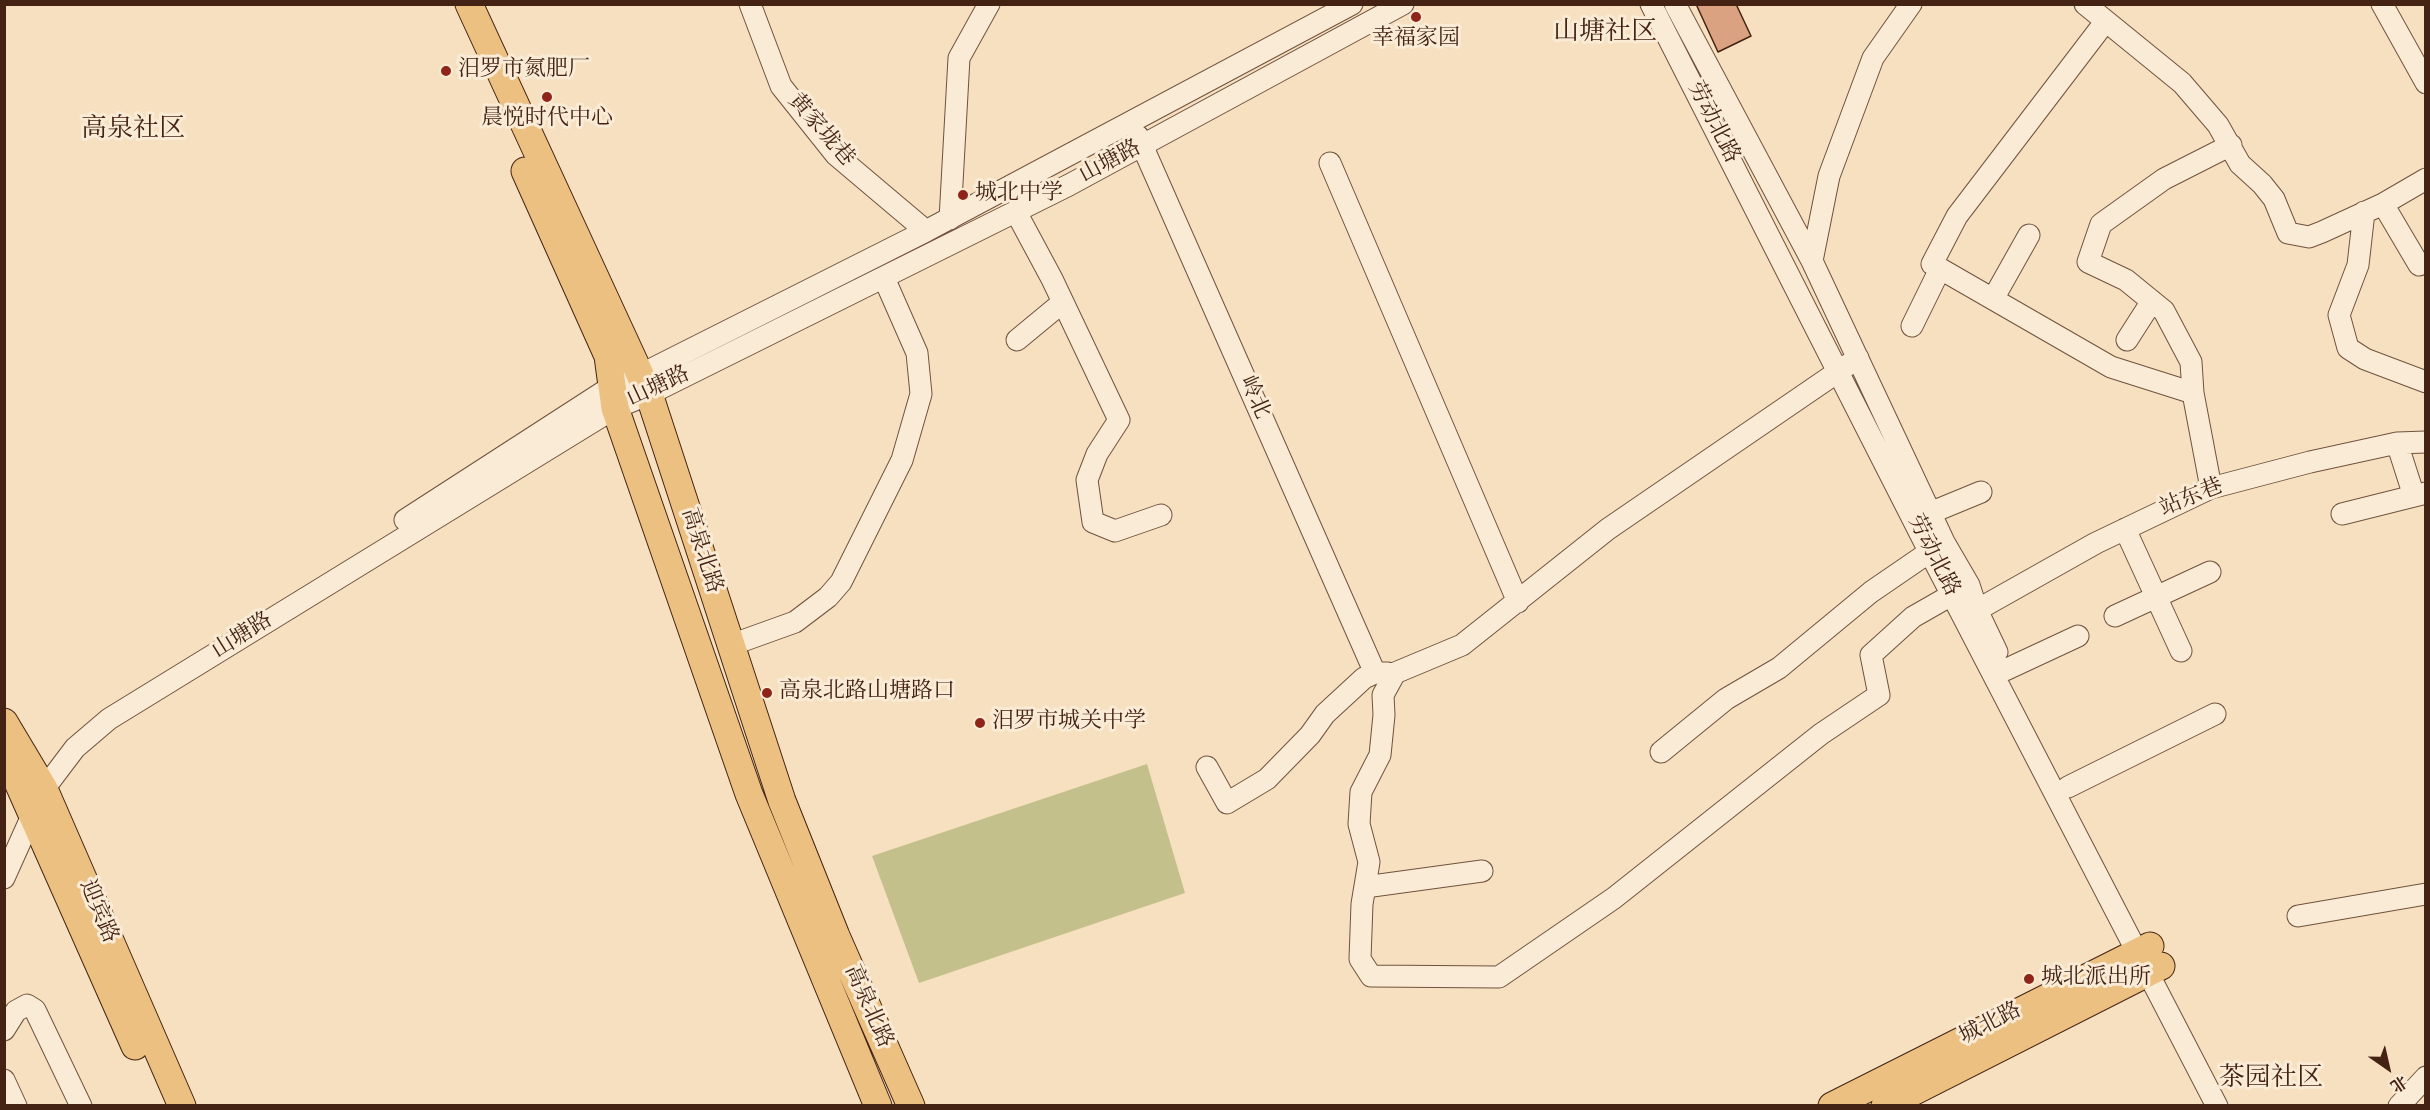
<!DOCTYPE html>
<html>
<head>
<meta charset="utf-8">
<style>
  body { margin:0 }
  #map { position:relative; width:2430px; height:1110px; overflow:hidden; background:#f6e0bf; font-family:Vollkorn,"Noto Serif SC",serif }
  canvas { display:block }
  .frame { position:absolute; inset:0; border:6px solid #442314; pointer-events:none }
  .north { position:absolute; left:2358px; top:1038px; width:60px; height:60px; -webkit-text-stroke:4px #f9ebd5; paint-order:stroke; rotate:146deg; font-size:16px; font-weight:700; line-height:24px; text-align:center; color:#442314 }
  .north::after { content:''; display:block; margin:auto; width:21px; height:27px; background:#442314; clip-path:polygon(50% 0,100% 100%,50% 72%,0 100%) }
</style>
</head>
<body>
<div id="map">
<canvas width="2430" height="1110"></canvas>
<div class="frame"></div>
<div class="north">北</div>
</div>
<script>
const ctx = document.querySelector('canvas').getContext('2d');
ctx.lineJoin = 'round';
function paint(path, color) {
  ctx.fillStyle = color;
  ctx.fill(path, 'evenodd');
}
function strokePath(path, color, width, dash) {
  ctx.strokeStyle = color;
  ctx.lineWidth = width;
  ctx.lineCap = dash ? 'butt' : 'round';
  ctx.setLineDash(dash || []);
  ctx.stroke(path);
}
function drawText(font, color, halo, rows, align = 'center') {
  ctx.font = font + ' Vollkorn,"Noto Serif SC",serif';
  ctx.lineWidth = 6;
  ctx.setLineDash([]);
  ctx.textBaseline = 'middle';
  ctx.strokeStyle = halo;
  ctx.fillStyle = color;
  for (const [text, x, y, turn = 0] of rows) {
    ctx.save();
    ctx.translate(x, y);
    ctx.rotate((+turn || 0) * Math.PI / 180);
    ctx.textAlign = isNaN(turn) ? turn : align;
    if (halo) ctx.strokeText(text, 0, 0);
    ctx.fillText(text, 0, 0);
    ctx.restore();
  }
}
paint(new Path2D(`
  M1147 764 1185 893 919 983 872 856Z`), '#c4c08c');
const building = new Path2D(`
  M1696 4H1736L1751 36 1718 52Z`);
paint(building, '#dba281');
strokePath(building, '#442314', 1.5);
const minor = new Path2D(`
  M750 4 781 86 836 155 926 231
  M1651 4 1929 551 2217 1106
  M1675 4 1812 261 1944 542 1969 585 1977 610 1997 652
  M2085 4 2182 83 2218 125 2240 164 2262 184 2274 199 2288 233 2309 237 2322 232 2383 204 2426 179
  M2382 4 2426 83
  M2105 22 1957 216 1932 264 2111 367 2193 393
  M1138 136 1375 673
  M1330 163 1518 602
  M2383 204 2419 265
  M1016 212 1052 279 1119 420 1097 454 1087 480 1093 522 1115 531 1161 515
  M2364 212 2358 265 2339 315 2348 348 2365 359 2426 382
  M950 219 959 58 989 4
  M1812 261 1829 176 1873 58 1911 4
  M1993 299 2029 235
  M1912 326 1940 269
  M1017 340 1063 302
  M2127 340 2152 301
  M1858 358 1608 529 1462 645 1395 673 1383 695 1384 715 1380 755 1361 792 1359 824 1369 862 1362 904 1360 959 1371 976 1499 977 1614 898 1821 734 1879 695 1871 655 1913 617 1969 585
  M2397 443 2414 496
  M2211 488 2193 393 2191 362 2164 311 2126 280 2088 262 2101 224 2164 179 2231 145
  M1930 513 1981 492
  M2342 514 2426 493
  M405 520 614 385 640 375 926 231 1352 4
  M2125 529 2181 651
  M1977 610 2096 543 2211 488 2310 462 2397 443 2426 442
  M2115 616 2210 572
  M731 645 795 622 828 597 841 582 902 460 921 394 917 353 884 278
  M2005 670 2078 636
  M1661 752 1726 699 1779 668 1871 592 1941 544
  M1207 767 1227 803 1267 779 1310 735 1325 714 1364 678 1375 673H1388
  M2068 787 2215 714
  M4 878 44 789 75 748 109 719 615 408 649 394 1069 185 1403 4
  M1365 887 1482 871
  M2298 916 2426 894
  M4 1030 16 1011 27 1005 35 1010 81 1106
  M4 1080 16 1106
  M2399 1106 2426 1077`);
const major = new Path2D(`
  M469 4 649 394 782 801 836 936 911 1106
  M525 171 608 356 615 408 749 794 878 1106
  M4 722 44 789 182 1106
  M4 751 135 1046
  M1832 1106 2150 946
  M1885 1106 2161 966`);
strokePath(minor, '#70523f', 23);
strokePath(major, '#442314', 29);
strokePath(minor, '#f9ebd5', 21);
strokePath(major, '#ebc080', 27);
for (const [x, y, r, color] of [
  [1416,17,6,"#8f2418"],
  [446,71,6,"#8f2418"],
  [547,97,6,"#8f2418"],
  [963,195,6,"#8f2418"],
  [767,693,6,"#8f2418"],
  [980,723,6,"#8f2418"],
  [2029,979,6,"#8f2418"]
]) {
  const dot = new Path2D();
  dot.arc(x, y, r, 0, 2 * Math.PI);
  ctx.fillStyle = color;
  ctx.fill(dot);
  strokePath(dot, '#f9ebd5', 2);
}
drawText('22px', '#442314', '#f9ebd5', [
  ["幸福家园",1416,40,"center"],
  ["汨罗市氮肥厂",458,71],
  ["晨悦时代中心",547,120,"center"],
  ["城北中学",975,195],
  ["高泉北路山塘路口",779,693],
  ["汨罗市城关中学",992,723],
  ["城北派出所",2041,979]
], 'left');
drawText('22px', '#442314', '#f9ebd5', [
  ["劳动北路",1712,123,63],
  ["黄家垅巷",820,131,49],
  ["山塘路",1111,163,-28],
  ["山塘路",659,388,-25],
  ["岭北",1253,398,66],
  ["站东巷",2192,499,-22],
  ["高泉北路",700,551,72],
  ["劳动北路",1932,556,63],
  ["山塘路",243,637,-32],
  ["迎宾路",97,912,67],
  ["高泉北路",867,1007,66],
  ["城北路",1991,1025,-27]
]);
drawText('26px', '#442314', '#f9ebd5', [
  ["山塘社区",1605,34],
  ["高泉社区",133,131],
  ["茶园社区",2271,1080]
]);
</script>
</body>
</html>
